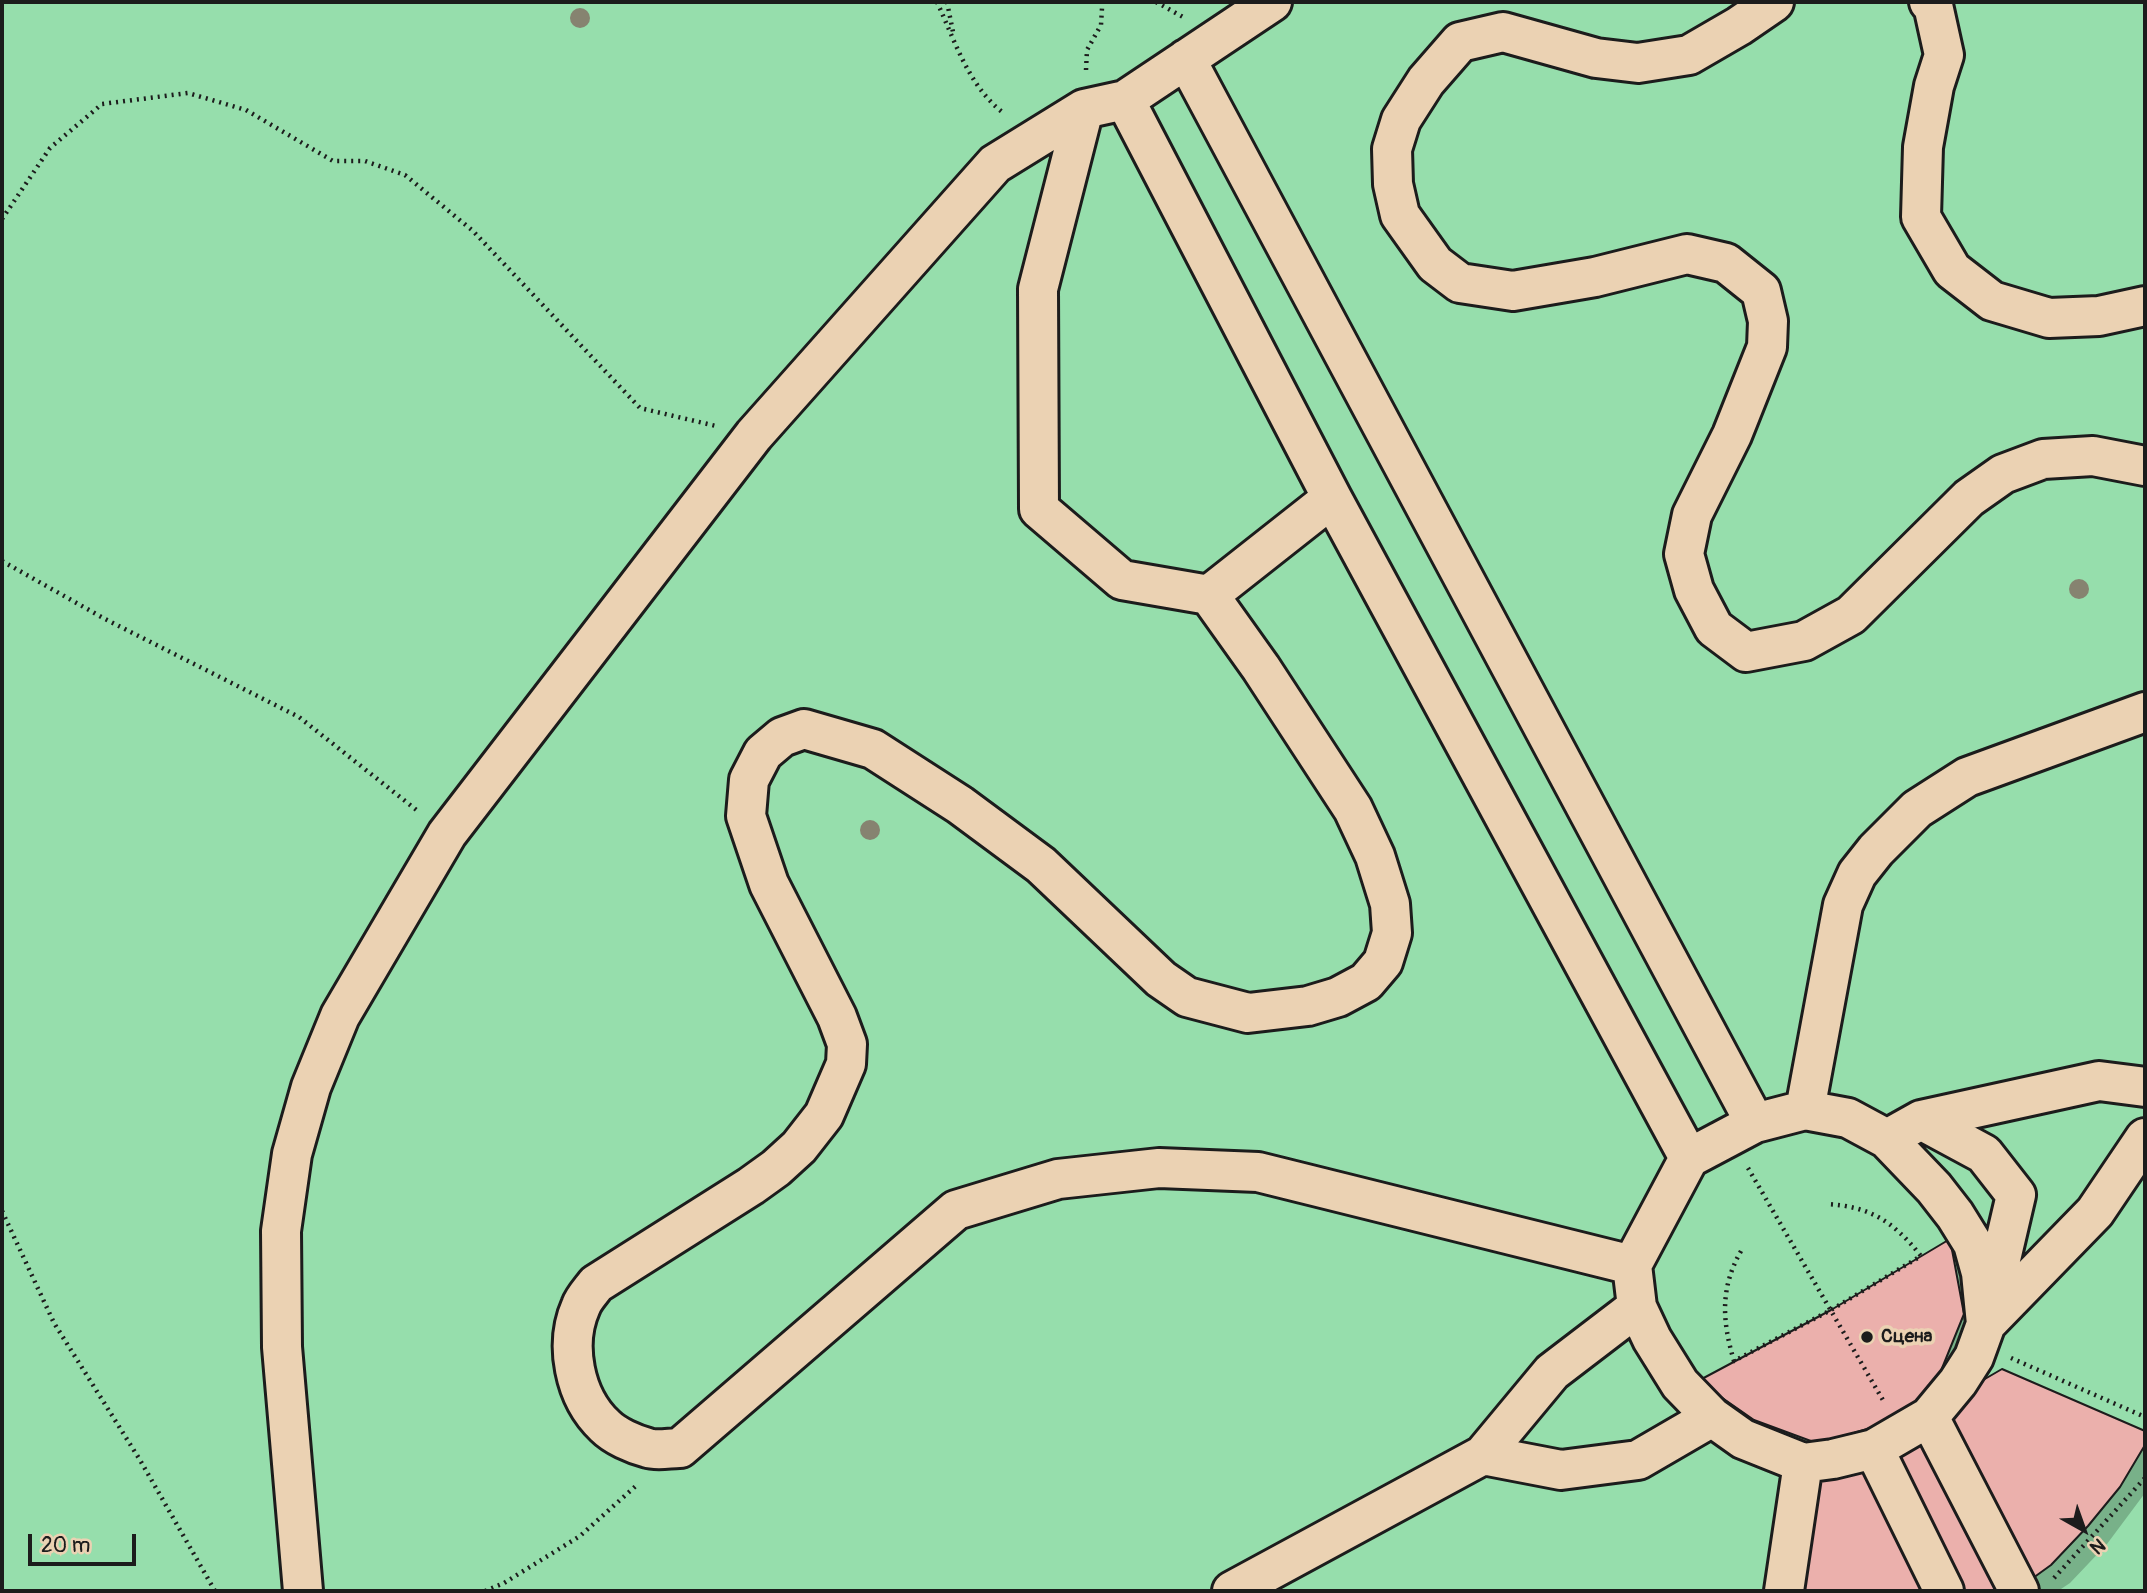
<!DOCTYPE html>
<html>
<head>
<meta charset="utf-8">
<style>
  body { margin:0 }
  #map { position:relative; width:2147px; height:1593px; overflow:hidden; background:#ebd2b3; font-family:Pangolin,sans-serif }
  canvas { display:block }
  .frame { position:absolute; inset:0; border:4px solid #1c1c1c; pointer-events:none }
  .north { position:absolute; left:2049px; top:1495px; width:70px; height:70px; -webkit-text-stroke:5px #ebd2b3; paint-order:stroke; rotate:140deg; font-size:19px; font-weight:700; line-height:28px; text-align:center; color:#1c1c1c }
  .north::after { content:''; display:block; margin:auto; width:24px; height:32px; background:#1c1c1c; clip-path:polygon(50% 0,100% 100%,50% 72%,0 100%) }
  .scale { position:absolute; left:28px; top:1534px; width:108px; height:32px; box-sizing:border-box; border:4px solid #1c1c1c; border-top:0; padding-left:9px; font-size:21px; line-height:24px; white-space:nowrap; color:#1c1c1c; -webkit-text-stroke:5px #ebd2b3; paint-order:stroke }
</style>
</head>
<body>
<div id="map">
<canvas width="2147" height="1593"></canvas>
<div class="frame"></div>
<div class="north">N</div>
<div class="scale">20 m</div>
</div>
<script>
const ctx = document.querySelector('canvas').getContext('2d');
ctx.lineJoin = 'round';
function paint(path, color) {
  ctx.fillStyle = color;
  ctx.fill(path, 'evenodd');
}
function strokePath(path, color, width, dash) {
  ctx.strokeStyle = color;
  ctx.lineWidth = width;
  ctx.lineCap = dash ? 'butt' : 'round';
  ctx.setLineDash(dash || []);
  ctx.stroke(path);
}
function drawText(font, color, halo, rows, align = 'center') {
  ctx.font = font + ' Pangolin,sans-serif';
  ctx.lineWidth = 7;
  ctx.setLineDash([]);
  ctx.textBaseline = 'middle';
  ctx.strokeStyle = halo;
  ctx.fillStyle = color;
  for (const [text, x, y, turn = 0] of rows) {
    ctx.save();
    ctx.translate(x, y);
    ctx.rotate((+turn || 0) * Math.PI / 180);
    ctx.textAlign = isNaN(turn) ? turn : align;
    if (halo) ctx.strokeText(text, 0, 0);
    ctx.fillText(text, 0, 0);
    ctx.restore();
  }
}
paint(new Path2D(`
  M2 2H2145V1591H2Z`), '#96deac');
paint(new Path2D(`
  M1950 1241 1968 1259 1982 1333 1955 1399 2002 1371 2145 1433V1493L2107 1544 2070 1583 2058 1591H1775L1793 1493 1774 1438 1719 1399 1701 1382 1832 1311Z`), '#0003');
const building = new Path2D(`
  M1950 1239 1964 1314 1932 1393 1886 1423 1819 1444 1754 1420 1698 1381 1831 1310Z
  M2002 1369 2145 1431V1445L2120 1487 2088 1526 2051 1565 2015 1591H1773L1791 1492Z`);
paint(building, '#ebb0ac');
strokePath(building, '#1c1c1c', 2);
const minor = new Path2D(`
  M1774 2 1739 26 1689 55 1638 63 1596 58 1503 32 1460 42 1426 81 1401 120 1392 149 1393 184 1400 215 1435 264 1460 283 1513 291 1595 277 1687 254 1726 263 1761 291 1768 321 1767 347 1732 435 1692 515 1684 554 1694 590 1714 628 1746 652 1804 641 1851 615 1969 498 2003 474 2043 459 2093 456 2145 466
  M1929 2 1933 5 1944 55 1934 86 1923 147 1921 217 1952 270 1992 301 2049 318 2099 316 2145 306
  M1186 59 1755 1123
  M1125 100 1332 498 1689 1158
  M1084 109 1038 289 1039 509 1122 580 1209 595 1261 668 1353 809 1375 856 1390 904 1392 933 1383 962 1366 982 1338 997 1308 1006 1248 1013 1187 997 1161 979 1041 865 960 805 873 749 804 729 782 737 763 753 749 780 746 816 769 884 837 1017 847 1044 846 1064 824 1115 799 1147 776 1168 751 1186 596 1284C591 1291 584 1298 581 1306 564 1344 574 1397 605 1426 615 1436 633 1444 648 1448 657 1451 670 1448 680 1448L956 1210 1058 1179 1159 1168 1258 1172 1632 1265 1637 1307 1652 1339 1680 1384 1712 1417 1743 1439 1803 1463 1833 1459 1874 1449 1929 1417 1958 1382 1974 1357 1986 1324 1981 1273 1973 1244 1955 1215 1934 1188 1887 1139 1848 1118 1805 1110 1755 1123 1689 1158 1632 1265
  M1209 595 1332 498
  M1805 1110 1843 905 1857 874 1876 850 1917 809 1967 777 2145 712
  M1921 1120 1984 1154 2016 1195 1991 1302
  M1887 1139 1921 1120 2099 1081 2145 1087
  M1986 1324 2095 1212 2145 1138
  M1929 1417 2019 1591
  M1874 1449 1944 1591
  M1483 1455 1561 1470 1638 1460 1712 1417
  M303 1591 282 1347 281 1231 292 1154 311 1087 340 1016 447 834 754 435 995 164 1084 109 1125 100 1272 2
  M1232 1591 1483 1455 1552 1372 1637 1307
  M1784 1591 1803 1463`);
strokePath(minor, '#1c1c1c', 44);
strokePath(new Path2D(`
  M937 2C955 41 969 88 1005 114
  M947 2 953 32
  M1156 2 1183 17
  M1086 70 1087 50 1101 25 1102 8
  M2 219 50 148 102 104 188 93 246 110 333 161H365L405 175 473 231 640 408 716 426
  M2 561 105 619 299 717 419 812
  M1748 1168 1884 1402
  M2 1211 54 1323 140 1460 215 1591
  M1741 1251C1720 1288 1722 1321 1734 1361L1831 1310 1921 1256C1894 1222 1870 1206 1826 1204
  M2011 1358 2145 1417
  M2054 1578 2145 1478
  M485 1591 504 1583 580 1536 638 1484`), '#1c1c1c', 4.5, [2, 5]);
strokePath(minor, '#ebd2b3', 38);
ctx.fillStyle = '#868370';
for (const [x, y] of [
  [580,18],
  [2079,589],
  [870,830]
]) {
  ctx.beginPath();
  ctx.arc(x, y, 10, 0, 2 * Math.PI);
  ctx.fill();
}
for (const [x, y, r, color] of [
  [1867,1337,7,"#1c1c1c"]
]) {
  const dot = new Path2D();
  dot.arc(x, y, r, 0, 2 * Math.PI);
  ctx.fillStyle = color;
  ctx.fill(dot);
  strokePath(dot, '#ebd2b3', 2.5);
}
drawText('bold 19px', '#1c1c1c', '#ebd2b3', [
  ["Сцена",1881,1337]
], 'left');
</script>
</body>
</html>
